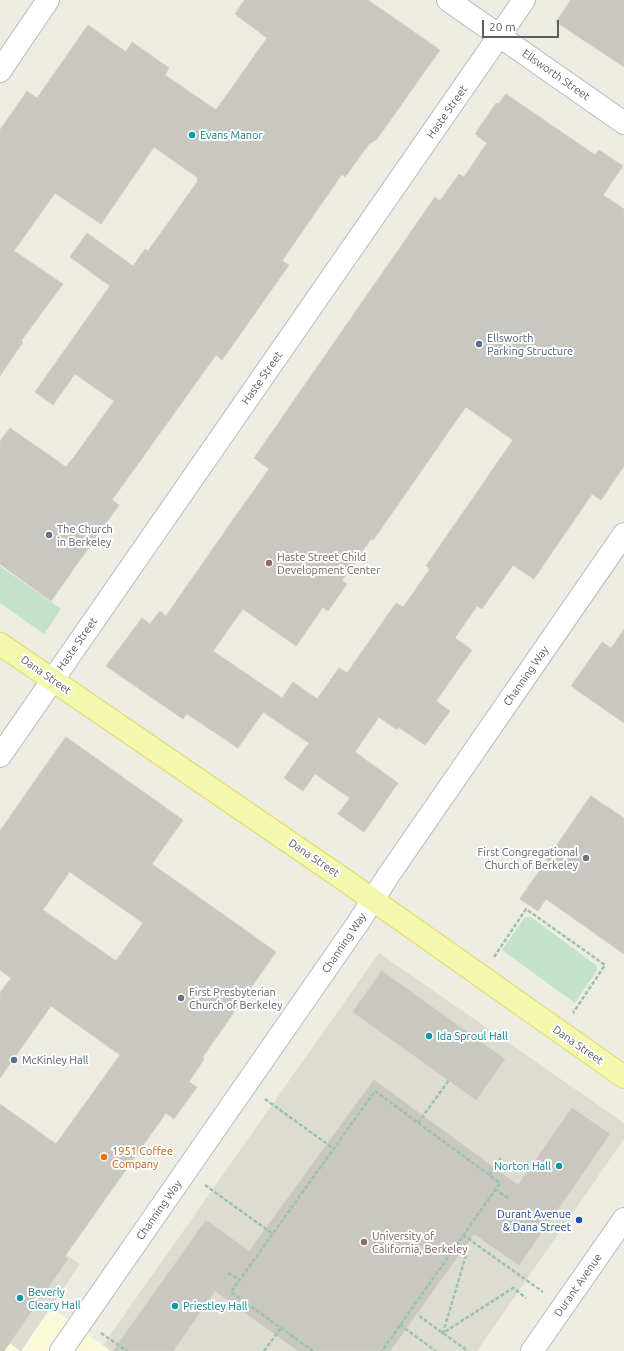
<!DOCTYPE html>
<html>
<head>
<meta charset="utf-8">
<style>
  body { margin:0 }
  #map { position:relative; width:624px; height:1351px; overflow:hidden; background:#edece3; font-family:Ubuntu,sans-serif }
  canvas { display:block }
  .scale { position:absolute; left:482px; top:20px; width:77px; height:18px; box-sizing:border-box; border:2px solid #5b5d62; border-top:0; padding-left:5px; font-size:12px; line-height:14px; white-space:nowrap; color:#5b5d62; -webkit-text-stroke:3px #fff; paint-order:stroke }
</style>
</head>
<body>
<div id="map">
<canvas width="624" height="1351"></canvas>
<div class="scale">20 m</div>
</div>
<script>
const ctx = document.querySelector('canvas').getContext('2d');
ctx.lineJoin = 'round';
function paint(path, color) {
  ctx.fillStyle = color;
  ctx.fill(path, 'evenodd');
}
function strokePath(path, color, width, dash) {
  ctx.strokeStyle = color;
  ctx.lineWidth = width;
  ctx.lineCap = dash ? 'butt' : 'round';
  ctx.setLineDash(dash || []);
  ctx.stroke(path);
}
function drawText(font, color, halo, rows, align = 'center') {
  ctx.font = font + ' Ubuntu,sans-serif';
  ctx.lineWidth = 4;
  ctx.setLineDash([]);
  ctx.textBaseline = 'middle';
  ctx.strokeStyle = halo;
  ctx.fillStyle = color;
  for (const [text, x, y, turn = 0] of rows) {
    ctx.save();
    ctx.translate(x, y);
    ctx.rotate((+turn || 0) * Math.PI / 180);
    ctx.textAlign = isNaN(turn) ? turn : align;
    if (halo) ctx.strokeText(text, 0, 0);
    ctx.fillText(text, 0, 0);
    ctx.restore();
  }
}
paint(new Path2D(`
  M51 1307 111 1351H0V1337L21 1351Z`), '#fafada');
paint(new Path2D(`
  M379 953 624 1123V1139L477 1351H111L103 1345Z
  M0 1210 80 1264 21 1351 0 1337Z`), '#dcdcd2');
paint(new Path2D(`
  M0 566 61 609 44 634 0 603Z
  M525 917H531L597 966V970L575 1003 502 950Z`), '#c2e2c9');
const building = new Path2D(`
  M245 0H368L440 50 377 139 369 144 345 177 342 174 282 261 289 265 222 360 216 355 112 500 119 505 51 601 0 564V441L10 428 66 467 77 453 114 401 75 374 53 405 35 392 110 286 70 257 87 233 133 266 145 249 148 251 198 181 197 180 198 178 154 147 101 224 55 193 14 251 63 284 21 341 23 342 0 376V130L27 91 37 98 88 25 126 52 132 42 169 68 165 75 216 110 267 38 235 14Z
  M571 0H624V67L556 22Z
  M506 94 595 155 599 150 623 166 603 195 624 209V466L601 500 592 494 534 579 513 565 482 609 477 606 455 638 472 650 436 701 450 711 425 745 398 727 397 730 379 717 355 752 398 783 364 832 338 814 350 798 315 774 303 791 284 778 309 743 263 712 238 748 187 714 183 719 106 666 142 618 150 624 160 611 166 616 230 524 269 469 254 458 435 197 440 201 459 174 464 177 487 143 475 134 496 103 498 104ZM466 407 513 440 426 566 430 569 403 607 396 603 347 673 339 668 317 699 293 682 282 698 213 651 243 609 296 646 323 607 328 611 347 584 342 581 371 539 373 540Z
  M624 630V723L571 686 602 642 611 648Z
  M66 737 183 820 152 864 276 952 202 1058 204 1059 189 1082 197 1087 174 1119 166 1113 65 1256 68 1259 4 1351H0V1104L56 1144 120 1055 51 1006 0 1078V993L11 978 0 970V831ZM70 872 143 923 116 961 43 910Z
  M591 796 624 818V954L546 899 538 911 520 899Z
  M382 971 505 1059 476 1100 353 1012Z
  M374 1080 518 1185 572 1108 610 1134 519 1265 474 1234 390 1351H298L215 1291 173 1351H113L206 1220 249 1251Z`);
paint(building, '#c8c7c0');
strokePath(building, '#d1cfc2', 1);
const minor = new Path2D(`
  M448 0 624 123
  M0 71 48 0
  M0 756 524 0
  M61 1351 358 923 388 876 624 534
  M532 1351 624 1219`);
const major = new Path2D(`
  M0 644 349 883 624 1077`);
strokePath(minor, '#b8b9be', 24);
strokePath(major, '#e4db65', 24);
strokePath(new Path2D(`
  M494 957 526 909 605 965 573 1013
  M265 1099 334 1149
  M418 1123 449 1080
  M489 1175 501 1158
  M205 1185 273 1234
  M495 1189 508 1198
  M463 1235 543 1292
  M466 1255 443 1333 513 1288 526 1298
  M228 1273 240 1280
  M419 1316 468 1351
  M400 1325 436 1351
  M101 1333 127 1351
  M264 1351 281 1328
  M313 1351 231 1292 375 1091 500 1183 382 1351`), '#9cc2af', 2.5, [4, 2]);
strokePath(minor, '#fff', 22);
strokePath(major, '#f4f7ae', 22);
for (const [x, y, r, color] of [
  [192,135,4,"#0f9aa8"],
  [479,344,4,"#5c6f8a"],
  [49,535,4,"#6b7280"],
  [269,563,4,"#8d6e63"],
  [586,858,4,"#6b7280"],
  [181,998,4,"#6b7280"],
  [429,1036,4,"#0f9aa8"],
  [14,1060,4,"#5c6f8a"],
  [104,1157,4,"#e8710a"],
  [559,1166,4,"#0f9aa8"],
  [579,1220,4,"#1a4fb4"],
  [364,1242,4,"#8d6e63"],
  [20,1298,4,"#0f9aa8"],
  [175,1306,4,"#0f9aa8"]
]) {
  const dot = new Path2D();
  dot.arc(x, y, r, 0, 2 * Math.PI);
  ctx.fillStyle = color;
  ctx.fill(dot);
  strokePath(dot, '#fff', 1.5);
}
drawText('11px', '#5b5d62', '#fff', [
  ["Ellsworth Street",556,75,35],
  ["Haste Street",447,112,-55],
  ["Haste Street",262,378,-55],
  ["Haste Street",77,644,-55],
  ["Dana Street",46,675,35],
  ["Channing Way",526,676,-55],
  ["Dana Street",314,858,34],
  ["Channing Way",344,943,-56],
  ["Dana Street",578,1045,35],
  ["Channing Way",159,1210,-55],
  ["Durant Avenue",578,1285,-55]
]);
drawText('11px', '#0d838f', '#fff', [
  ["Evans Manor",200,135],
  ["Ida Sproul Hall",437,1036],
  ["Norton Hall",551,1166,"right"],
  ["Beverly",28,1292],
  ["Cleary Hall",28,1305],
  ["Priestley Hall",183,1306]
], 'left');
drawText('11px', '#4e5e75', '#fff', [
  ["Ellsworth",487,338],
  ["Parking Structure",487,351],
  ["McKinley Hall",22,1060]
], 'left');
drawText('11px', '#5b616d', '#fff', [
  ["The Church",57,529],
  ["in Berkeley",57,542],
  ["First Congregational",578,852,"right"],
  ["Church of Berkeley",578,865,"right"],
  ["First Presbyterian",189,992],
  ["Church of Berkeley",189,1005]
], 'left');
drawText('11px', '#785e54', '#fff', [
  ["Haste Street Child",277,557],
  ["Development Center",277,570],
  ["University of",372,1236],
  ["California, Berkeley",372,1249]
], 'left');
drawText('11px', '#c56008', '#fff', [
  ["1951 Coffee",112,1151],
  ["Company",112,1164]
], 'left');
drawText('11px', '#164399', '#fff', [
  ["Durant Avenue",571,1214],
  ["& Dana Street",571,1227]
], 'right');
</script>
</body>
</html>
